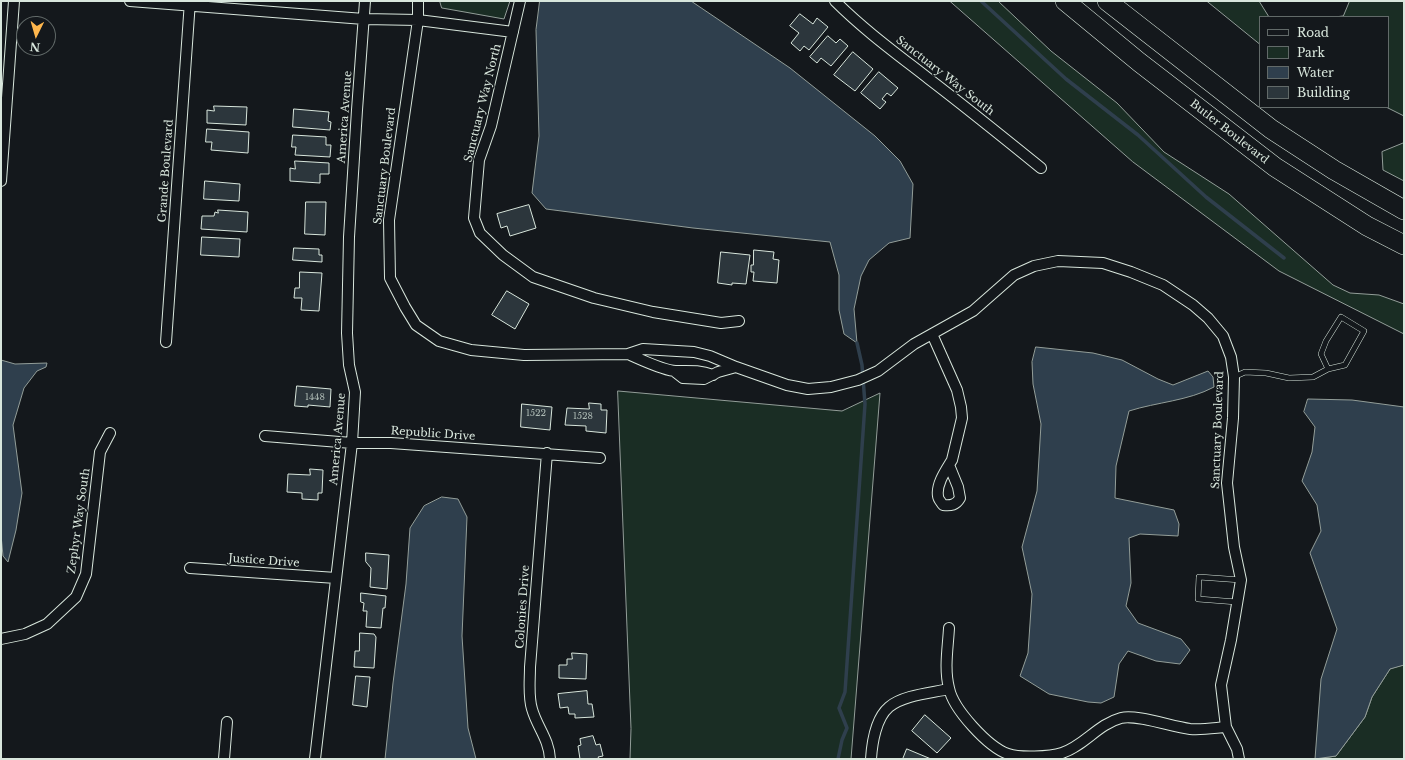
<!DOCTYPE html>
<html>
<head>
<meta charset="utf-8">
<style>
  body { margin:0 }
  #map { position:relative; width:1405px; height:760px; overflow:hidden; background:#14181c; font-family:"Libre Baskerville",serif }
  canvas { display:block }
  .frame { position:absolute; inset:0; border:2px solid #d8e6dc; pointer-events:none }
  .legend { position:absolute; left:1259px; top:16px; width:130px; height:92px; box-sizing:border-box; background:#14181c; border:1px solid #626a69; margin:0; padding:5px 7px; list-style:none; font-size:12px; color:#d8e6dc }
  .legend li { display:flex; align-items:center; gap:8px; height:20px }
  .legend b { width:20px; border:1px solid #626a69 }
  .north { position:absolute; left:16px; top:16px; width:40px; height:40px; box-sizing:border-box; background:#14181c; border:1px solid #626a69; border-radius:50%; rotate:185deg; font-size:11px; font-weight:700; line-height:16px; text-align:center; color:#d8e6dc }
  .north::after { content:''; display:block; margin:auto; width:14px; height:18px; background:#ffb74d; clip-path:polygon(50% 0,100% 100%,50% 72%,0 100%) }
</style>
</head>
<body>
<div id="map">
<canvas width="1405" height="760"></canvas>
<div class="frame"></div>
<ul class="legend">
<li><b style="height:5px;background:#14181c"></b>Road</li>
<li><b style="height:11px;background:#1a2d24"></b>Park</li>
<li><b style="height:11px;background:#2f3f4d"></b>Water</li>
<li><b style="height:11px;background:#2c363c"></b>Building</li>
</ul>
<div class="north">N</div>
</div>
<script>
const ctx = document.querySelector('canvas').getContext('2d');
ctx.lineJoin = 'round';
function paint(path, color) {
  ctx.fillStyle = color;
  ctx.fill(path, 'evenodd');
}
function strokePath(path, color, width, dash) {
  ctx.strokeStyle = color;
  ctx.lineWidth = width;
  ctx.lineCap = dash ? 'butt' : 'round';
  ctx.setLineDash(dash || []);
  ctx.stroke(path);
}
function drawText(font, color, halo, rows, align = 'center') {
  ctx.font = font + ' "Libre Baskerville",serif';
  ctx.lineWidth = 3;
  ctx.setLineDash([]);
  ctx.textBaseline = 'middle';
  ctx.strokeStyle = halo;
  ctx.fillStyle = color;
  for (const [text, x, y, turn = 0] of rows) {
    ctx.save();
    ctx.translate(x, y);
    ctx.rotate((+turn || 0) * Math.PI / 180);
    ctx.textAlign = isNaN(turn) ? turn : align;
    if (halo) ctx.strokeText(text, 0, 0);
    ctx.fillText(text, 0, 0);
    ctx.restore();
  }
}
const green = new Path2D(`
  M440 1H510L504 19 442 8Z
  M950 1H998L1051 51 1117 103 1164 152 1229 194 1333 285 1350 293 1379 295 1404 304V334L1279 271 1133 162Z
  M1207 1H1259L1269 17H1260V44Z
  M1350 1H1404V116L1386 107H1388V17H1335L1343 16Z
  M1404 143V181L1383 170 1382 152Z
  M618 391 842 411 880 393 851 759H630L631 729Z
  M1404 665V759H1315L1336 756 1365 717 1372 697 1390 669Z`);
paint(green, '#1a2d24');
strokePath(green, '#939e99', 1);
const water = new Path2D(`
  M540 1H691L790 68 875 136 900 161 913 184 910 238 889 243 869 260 861 276 854 309 857 343 844 334 839 310V275L830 242 693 228 546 209 532 193 539 136 536 30Z
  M1036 347 1093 353 1122 360 1158 379 1173 385 1208 371 1213 377 1214 387C1188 401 1157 402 1129 411L1116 466 1115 498 1174 510 1179 524 1178 536 1140 534 1129 538 1131 583 1126 606 1138 623 1181 639 1190 650 1180 664 1156 661 1128 651 1119 664 1114 697 1101 703 1088 702 1049 694 1020 676 1028 653 1032 594 1022 547 1037 491 1041 424 1033 384 1032 362Z
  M1 360 15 364 47 363 46 367 37 371 24 388 13 425 22 493 16 530 8 562 3 556 1 535Z
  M1308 399 1352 400 1404 407V665L1390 669 1372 697 1365 717 1336 756 1315 759 1321 679 1337 629 1310 553 1321 531 1317 505 1302 481 1312 452 1315 427 1304 412Z
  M442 497 458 499 467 517 462 636 468 728 476 759H385L393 683 406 584 410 528 424 506Z`);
paint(water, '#2f3f4d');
strokePath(water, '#939e99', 1);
strokePath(new Path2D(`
  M981 1 1066 79 1138 135 1206 197 1284 258
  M838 759 842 740 847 728 839 708 845 692 865 404 862 365 857 343`), '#2f3f4d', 3.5);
const building = new Path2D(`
  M800 14 813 24 817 18 828 27 809 50 804 46 800 51 791 43 799 33 790 26Z
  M828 36 836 43 840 39 848 46 831 66 821 58 817 63 810 57Z
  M853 52 873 69 855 91 834 75Z
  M879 72 898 88 891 96 887 93 882 99 886 102 880 109 861 93Z
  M214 106 247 107 246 125 207 123V110L214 111Z
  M294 109 329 112 328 121 331 122 330 130 293 127Z
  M207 129 249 132 248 153 211 150 212 142H206Z
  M293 135 326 137V145H331L330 157 295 155 296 147H292Z
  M295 161 329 163V174H320V183L290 181V168L295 169Z
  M205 181 240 184 239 201 204 199Z
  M306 202H326L325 235 305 234Z
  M529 205 536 228 510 236 507 226 501 228 497 214Z
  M218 210 248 212 247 232 201 229 202 216H214L215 212 218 213Z
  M202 237 240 239 239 257 201 255Z
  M294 248 319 249V255H322V262L293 260Z
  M754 250 774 252 773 259 779 260 777 283 753 281 754 272H751V265H753Z
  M721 252 750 255 746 284 732 283V285L718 283Z
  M300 272 322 273 319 311 301 310 302 298H294L295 288H299Z
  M507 291 529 304 515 329 492 315Z
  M297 386 331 389 330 407 308 405V407L295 406Z
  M589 403 601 404V410H607L606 433 586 431V426L565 425 567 408 589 409Z
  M522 404 552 407 550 430 521 427Z
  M310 469 323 470 322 493H318V500L302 499V493L287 492 288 474 310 475Z
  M366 553 389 555 387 589 370 587 371 568 366 562Z
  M361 593 386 596 385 608H383L381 628 366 627 367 611H363L364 603 361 602Z
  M360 633 374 634 376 637 374 668 354 667 355 651H359Z
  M572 653 587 654 586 679 559 678V665H567V659H572Z
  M356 676 370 677 367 707 353 705Z
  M587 691 588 704H592L594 717 575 718V714H569L568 707 560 708 558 694Z
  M925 715 951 738 937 753 912 731Z
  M593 736 596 745 600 744 603 756 598 757 599 759H580L578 746 581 745 580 739Z
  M907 749 931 759H903Z`);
paint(building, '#2c363c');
strokePath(building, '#d8e6dc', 1);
const lane = new Path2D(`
  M1234 377 1245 372 1266 373 1289 378 1313 377 1328 369 1345 365 1364 331 1341 317 1326 341 1321 354 1328 369
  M1237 602 1198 599 1199 577 1241 580`);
const street = new Path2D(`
  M130 1 364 19 418 20 513 32
  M418 1V20L389 220 390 278 405 307 416 325 439 341 471 350 524 355 628 354 643 349 694 352 710 356 736 367 787 385 808 389 831 387 858 380 878 371 914 344 973 311 1014 275 1034 266 1058 261 1103 263 1131 272 1163 285 1193 305 1208 318 1223 336 1231 357 1234 377 1233 418 1227 483 1234 547 1241 580 1231 640 1221 685 1226 727 1237 749 1239 759
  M520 1 491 126 479 160 474 218 480 233 503 255 533 277 594 298 653 312 721 323 739 321
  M835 1C864 30 897 54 929 79 967 108 1004 138 1041 168
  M1 181 14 1
  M932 334 957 390 961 407 962 418 952 460C946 470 936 484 938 496 938 499 941 502 943 505 951 506 956 505 960 498L958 487 949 465
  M166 342 190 1
  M628 354C640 359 664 371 676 371 690 371 699 370 713 375
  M674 371 683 378 704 379 718 372 736 367
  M265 436 352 443H391L600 458
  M547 453 530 667C530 681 528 696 532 709 537 727 549 739 550 759
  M190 568 336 578
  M949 628C948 647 944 669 949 688 953 709 988 747 1008 754 1019 758 1050 757 1062 753 1084 746 1098 724 1121 718 1137 714 1172 727 1190 729 1202 730 1214 728 1226 727
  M1 639 25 634 47 624 76 597 86 574 100 452 110 433
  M224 759 227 722
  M315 759 352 443 355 392 349 365 347 333 349 237 357 110 365 1
  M871 759C872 743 876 718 889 707 903 695 931 693 949 689`);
const highway = new Path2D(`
  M1065 1 1139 62 1275 167 1367 226 1404 245
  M1107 1 1271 129 1334 170 1404 210`);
strokePath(lane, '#d8e6dc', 6);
strokePath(street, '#d8e6dc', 12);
strokePath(highway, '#d8e6dc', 20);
strokePath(lane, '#14181c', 5);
strokePath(street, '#14181c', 10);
strokePath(highway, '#14181c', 19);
drawText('9px', '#adbab4', null, [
  ["1448",315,397],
  ["1522",536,413],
  ["1528",583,416]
]);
drawText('11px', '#d8e6dc', '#14181c', [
  ["Sanctuary Way South",945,76,38],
  ["Sanctuary Way North",483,103,-76],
  ["America Avenue",345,117,-86],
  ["Butler Boulevard",1229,132,38],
  ["Sanctuary Boulevard",385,166,-83],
  ["Grande Boulevard",166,171,-86],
  ["Sanctuary Boulevard",1218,430,-88],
  ["Republic Drive",433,434,4],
  ["America Avenue",338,439,-85],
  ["Zephyr Way South",79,521,-82],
  ["Justice Drive",264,561,4],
  ["Colonies Drive",523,607,-86]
]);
</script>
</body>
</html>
